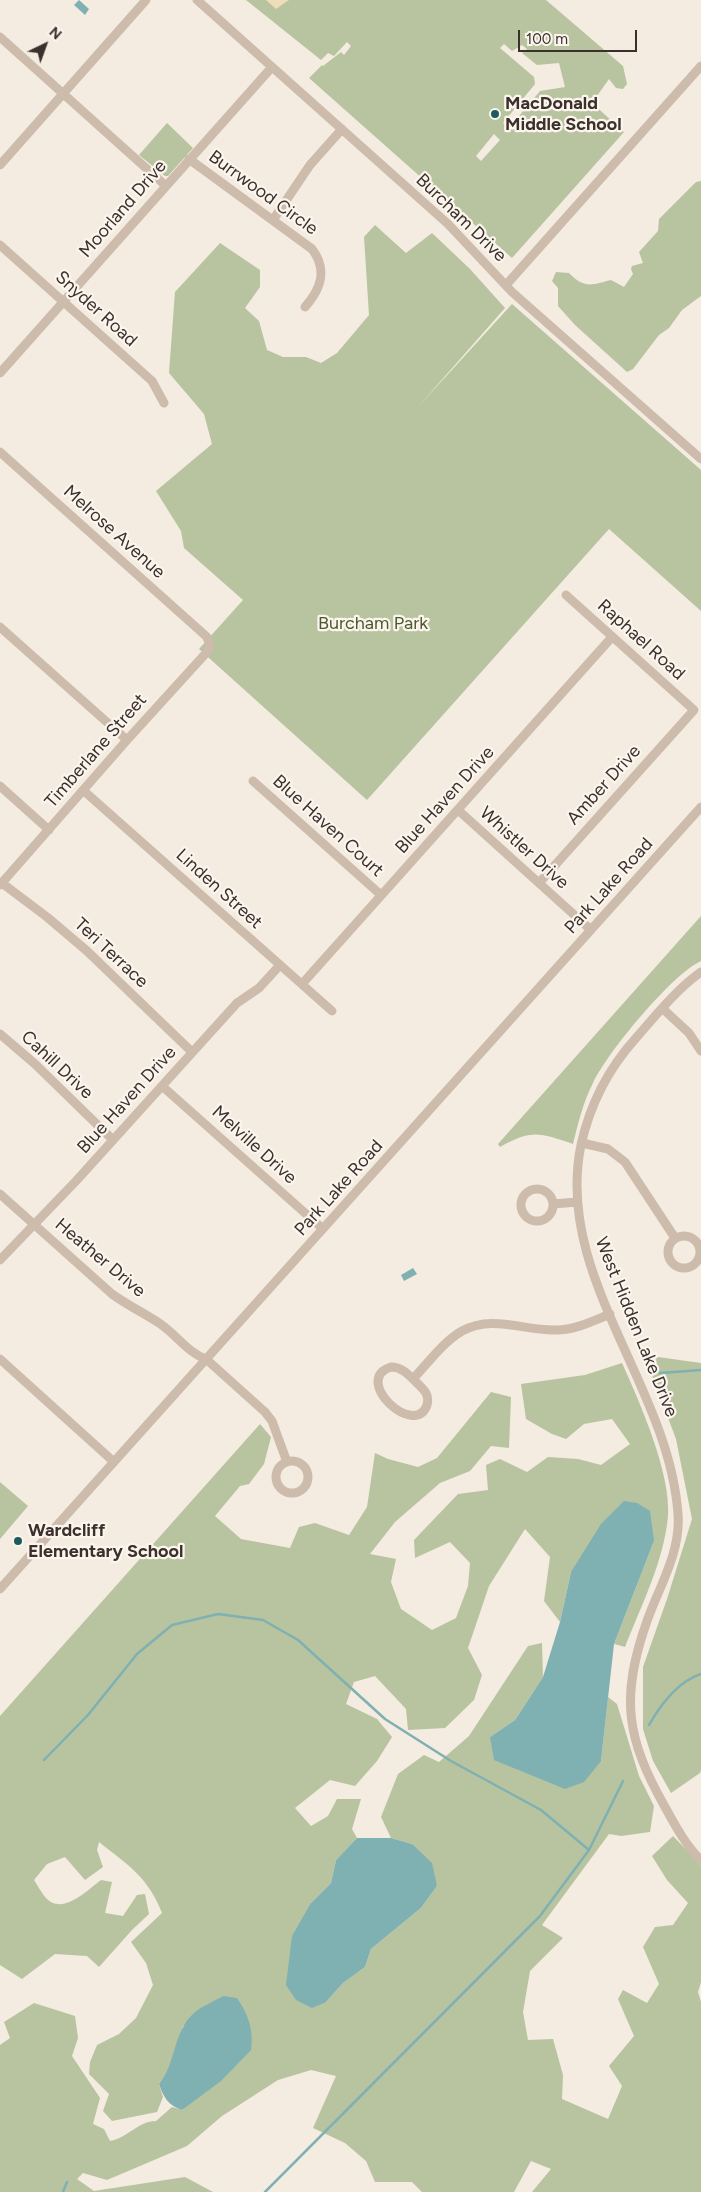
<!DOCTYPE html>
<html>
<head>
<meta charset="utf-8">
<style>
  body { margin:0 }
  #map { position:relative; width:701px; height:2192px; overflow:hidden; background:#f4ebe1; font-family:Figtree,sans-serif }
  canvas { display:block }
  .north { position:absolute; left:20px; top:20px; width:50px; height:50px; -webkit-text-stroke:4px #fbf5ee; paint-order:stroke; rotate:42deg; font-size:14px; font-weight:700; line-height:20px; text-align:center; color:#3b302b }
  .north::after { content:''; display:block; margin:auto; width:18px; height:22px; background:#3b302b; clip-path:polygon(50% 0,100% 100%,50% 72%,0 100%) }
  .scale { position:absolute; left:518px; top:30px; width:119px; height:22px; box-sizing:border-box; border:2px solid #3b302b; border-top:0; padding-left:6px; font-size:15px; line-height:18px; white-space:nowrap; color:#3b302b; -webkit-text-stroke:4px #fbf5ee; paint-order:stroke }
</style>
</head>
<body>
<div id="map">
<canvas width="701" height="2192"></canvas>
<div class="north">N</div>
<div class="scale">100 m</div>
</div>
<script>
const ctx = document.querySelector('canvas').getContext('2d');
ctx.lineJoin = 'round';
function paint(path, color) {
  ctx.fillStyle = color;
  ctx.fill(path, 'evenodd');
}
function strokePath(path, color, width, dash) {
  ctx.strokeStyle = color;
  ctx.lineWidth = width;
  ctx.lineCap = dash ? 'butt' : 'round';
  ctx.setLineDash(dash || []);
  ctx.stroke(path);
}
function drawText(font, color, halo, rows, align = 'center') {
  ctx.font = font + ' Figtree,sans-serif';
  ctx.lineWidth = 4.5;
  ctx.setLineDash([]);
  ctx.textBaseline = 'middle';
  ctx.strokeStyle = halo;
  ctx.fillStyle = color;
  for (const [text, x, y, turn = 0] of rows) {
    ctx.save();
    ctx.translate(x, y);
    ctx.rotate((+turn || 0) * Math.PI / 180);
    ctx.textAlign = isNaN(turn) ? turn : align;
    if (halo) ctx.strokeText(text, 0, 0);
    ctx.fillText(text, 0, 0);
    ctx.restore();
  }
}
paint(new Path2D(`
  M246 0H546L623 66 627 84 623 89 616 88 609 79 592 103 624 132 512 258 309 78 322 65 323 66 341 52 344 55 351 46 347 42 334 56 328 53 321 60ZM504 44 512 51 522 45 527 49 522 53 537 65 559 63 565 87 540 91 509 128 503 123 535 84 534 77 500 48ZM494 134 500 140 481 161 476 156Z
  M167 123 193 148 168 176H165L139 155Z
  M701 181V296L682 310 669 328 659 335 633 369 627 372 575 325 558 306V288L552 281 556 272 569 273C585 289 591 285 611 280L624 287 633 274 631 269 632 266 643 263 639 252 658 231 659 219 696 182Z
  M375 225 406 253 432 233 470 269 505 308 418 407 512 304 701 470V611L609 529 367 800 199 649 243 600 184 548 181 531 156 491 212 444 204 414 169 373 175 292 220 243 260 270V287L245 308 259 321 267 350 283 357H306L321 363 337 353 369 315 364 237Z
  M701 916V961C672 974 607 1053 593 1083 583 1102 578 1124 573 1144 539 1133 533 1129 500 1147L498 1144Z
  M658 1357 701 1363V1770L700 1773 671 1793 653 1761 643 1729V1667L667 1599 692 1519 676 1439 648 1365Z
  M622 1363C640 1403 671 1473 668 1516 664 1561 641 1606 625 1647L614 1644 654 1541 571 1572 560 1622 544 1601 550 1557 525 1529 489 1586 468 1648 482 1675 474 1700 445 1728 408 1730 406 1709 375 1676 354 1682 346 1704 377 1719 392 1737 377 1761 355 1786 330 1780 295 1808 311 1826 328 1816 337 1799H361L352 1829 357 1838 336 1860 331 1883 311 1903 326 2002 343 1983 365 1967 371 1949 421 1908 437 1886 412 1844 391 1838 381 1817 398 1774 424 1755 439 1762 469 1736 528 1646 542 1643 543 1677 515 1720 490 1737 601 1761 608 1697 617 1704 639 1776 654 1806 650 1832 621 1836 609 1834 542 1925 563 1938 530 1971 523 2012 528 2040 553 2039 563 2075 562 2099 608 2119 622 2086 609 2066 634 2036 618 1999 623 1990 647 2003 659 1984 643 1947 655 1927 673 1925 688 1903 667 1880 652 1856 673 1836 701 1865V1982L698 1992 701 2002V2192H532L551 2169 531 2161 514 2192H422L412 2182H375L366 2161 345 2143 313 2128 336 2076 311 2070 278 2080 222 2116 187 2146 107 2180 83 2173 77 2179 94 2191 185 2177 213 2192H0V2045L10 2038 4 2022 34 2003 75 2016 78 2038 72 2056 100 2098 93 2124 104 2129 110 2141C128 2138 138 2121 156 2121L172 2107 183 2110 223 1996 183 2026 167 2074 159 2084 163 2097 157 2112 112 2121 103 2111 109 2094 89 2074 90 2062 97 2045 119 2034 136 2018 153 1985 146 1963 131 1942 162 1913C148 1877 128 1865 99 1842L97 1850 103 1867 85 1880 65 1857 47 1864 34 1880C38 1886 41 1892 45 1897 62 1917 87 1890 101 1880L112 1882 105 1913 123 1916 137 1895 145 1894 149 1914 132 1930 99 1967 87 1956 55 1954 22 1979 0 1965V1716L260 1424 271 1437 264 1464 249 1484 240 1486 215 1516 241 1539 290 1548 299 1527 315 1523 349 1535 367 1507 375 1453 388 1459 418 1467 437 1458 491 1392 511 1397 509 1448 491 1446 470 1471 440 1483 395 1522 370 1554 396 1559 391 1582 401 1609 432 1630 456 1618 468 1586 470 1563 450 1542 415 1558 414 1540 458 1494 488 1490 486 1465 500 1459 527 1472 548 1457 578 1459 601 1465 630 1444 612 1419 584 1424 566 1439 552 1434 526 1419 521 1384 585 1375Z
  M0 1482 28 1506 0 1539Z`), '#b8c4a0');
paint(new Path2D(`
  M266 0H289L276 9Z`), '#efdcb8');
paint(new Path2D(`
  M79 0 89 9 85 15 74 5Z
  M413 1268 417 1274 404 1281 401 1275Z
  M624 1501 637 1503 650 1511 654 1541 614 1644 601 1761 584 1782 565 1789 494 1760 490 1737 515 1720 543 1677 560 1622 571 1572 601 1524Z
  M357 1838H391L412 1844 432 1863 437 1886 421 1908 371 1949 365 1967 343 1983 326 2002 312 2008 296 2000 286 1985 292 1936 311 1903 331 1883 336 1860Z
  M223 1996 237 1998C248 2014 254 2030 251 2050L221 2081 182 2110C168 2105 164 2098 159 2084 176 2064 173 2032 193 2014 200 2007 213 2002 223 1996Z`), '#7fb0b2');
strokePath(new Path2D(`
  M660 1373 701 1370
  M649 1725C661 1704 677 1682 701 1674
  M44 1760 88 1715 137 1654 172 1625 218 1614 263 1620 298 1640 385 1719 451 1761 541 1810 589 1850
  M63 2192 67 2182
  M265 2192 540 1916 589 1850 623 1781`), '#7fb0b2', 2.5);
strokePath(new Path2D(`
  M197 0 448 224 512 292 701 459
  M0 37 166 186
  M189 159 312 249C328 270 321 289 305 307
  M0 165 146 0
  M273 220 310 165 342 129
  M0 245 152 381 164 403
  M506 285 701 66
  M0 373 272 67
  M0 452 207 637 210 646 207 652 127 740 0 885
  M0 627 127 740
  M253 781 381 895
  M0 786 49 830
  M84 791 332 1011
  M458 810 591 930
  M2 883 47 917 87 951 192 1052
  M539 883 694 710 566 595
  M701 972C676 990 656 1015 636 1038 608 1069 590 1104 581 1145 554 1276 669 1385 678 1514 681 1552 659 1587 647 1621 620 1697 626 1738 665 1807 675 1825 686 1846 701 1860
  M302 984 612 637
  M662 1008 689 1033 701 1051
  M0 1034 35 1064 113 1140
  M162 1086 323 1229
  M582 1143 608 1149 625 1162 675 1238
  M521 1205a16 16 0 1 1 32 0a16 16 0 1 1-32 0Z
  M0 1194 112 1294C127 1305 144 1313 159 1323 176 1334 188 1353 206 1359L265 1412 272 1421 287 1462
  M553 1204 577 1202
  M668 1252a16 16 0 1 1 32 0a16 16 0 1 1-32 0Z
  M0 1260 76 1181 237 1003 259 988 280 965
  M0 1359 114 1462
  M391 1367C402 1367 409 1375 416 1382 423 1389 430 1394 427 1405 415 1439 351 1380 391 1367Z
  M413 1379C428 1363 443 1342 462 1331 493 1314 523 1331 556 1330 575 1330 593 1321 610 1314
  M276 1477a16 16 0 1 1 32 0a16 16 0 1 1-32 0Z
  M0 1589 701 807`), '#cdbbac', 9);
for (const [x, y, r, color] of [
  [495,114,5,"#1f5a5e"],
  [18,1541,5,"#1f5a5e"]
]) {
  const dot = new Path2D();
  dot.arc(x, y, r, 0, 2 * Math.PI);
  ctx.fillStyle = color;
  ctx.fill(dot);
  strokePath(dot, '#fbf5ee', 2);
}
drawText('bold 18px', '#3b302b', '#fbf5ee', [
  ["MacDonald",505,104],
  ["Middle School",505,125],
  ["Wardcliff",28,1531],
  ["Elementary School",28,1552]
], 'left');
drawText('18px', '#3b302b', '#fbf5ee', [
  ["Burrwood Circle",263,193,36],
  ["Moorland Drive",123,209,-49],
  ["Burcham Drive",461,218,44],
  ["Snyder Road",96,309,42],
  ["Melrose Avenue",114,532,42],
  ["Raphael Road",641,640,42],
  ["Timberlane Street",96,751,-49],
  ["Amber Drive",604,785,-48],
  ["Blue Haven Drive",445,800,-48],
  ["Blue Haven Court",328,826,42],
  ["Whistler Drive",524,848,42],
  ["Park Lake Road",609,886,-48],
  ["Linden Street",219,889,42],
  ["Teri Terrace",111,953,43],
  ["Cahill Drive",57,1065,43],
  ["Blue Haven Drive",127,1100,-48],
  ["Melville Drive",254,1145,42],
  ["Park Lake Road",339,1188,-48],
  ["Heather Drive",100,1258,40],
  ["West Hidden Lake Drive",636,1327,68]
]);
drawText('18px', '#4a5a2e', '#fbf5ee', [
  ["Burcham Park",373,624]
]);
</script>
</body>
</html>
